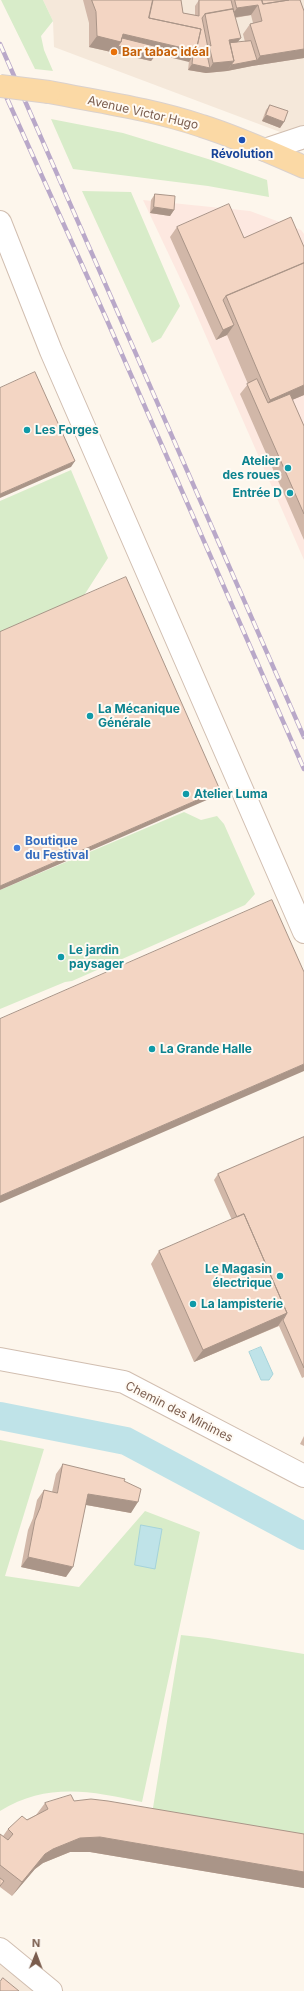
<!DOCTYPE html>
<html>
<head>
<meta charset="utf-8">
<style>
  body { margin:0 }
  #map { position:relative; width:304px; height:1991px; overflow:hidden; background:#fdf6ec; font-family:Inter,sans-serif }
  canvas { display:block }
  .north { position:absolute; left:16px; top:1935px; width:40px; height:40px; -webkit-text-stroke:3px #fffaf3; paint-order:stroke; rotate:1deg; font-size:11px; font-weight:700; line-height:16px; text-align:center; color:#7a5c4d }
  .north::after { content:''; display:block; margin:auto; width:14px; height:18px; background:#7a5c4d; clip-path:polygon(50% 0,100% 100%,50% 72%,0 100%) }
</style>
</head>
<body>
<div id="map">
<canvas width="304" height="1991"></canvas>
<div class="north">N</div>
</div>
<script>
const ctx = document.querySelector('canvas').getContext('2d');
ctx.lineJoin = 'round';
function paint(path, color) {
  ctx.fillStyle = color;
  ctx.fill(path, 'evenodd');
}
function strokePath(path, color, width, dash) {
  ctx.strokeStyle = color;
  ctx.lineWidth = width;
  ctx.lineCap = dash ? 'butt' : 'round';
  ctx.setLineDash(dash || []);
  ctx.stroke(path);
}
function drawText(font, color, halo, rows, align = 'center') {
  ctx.font = font + ' Inter,sans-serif';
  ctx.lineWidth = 4;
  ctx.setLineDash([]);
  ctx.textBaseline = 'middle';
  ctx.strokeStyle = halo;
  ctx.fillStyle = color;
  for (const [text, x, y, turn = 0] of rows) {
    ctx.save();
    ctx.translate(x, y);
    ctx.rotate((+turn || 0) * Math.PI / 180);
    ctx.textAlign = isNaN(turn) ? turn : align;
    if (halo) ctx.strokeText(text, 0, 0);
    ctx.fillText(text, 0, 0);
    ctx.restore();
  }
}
paint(new Path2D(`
  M43 0H304V141L54 47 53 21Z
  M0 1940 64 1991H0Z`), '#f5e8da');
paint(new Path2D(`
  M143 200 250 211 301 230 304 234V560L188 295Z`), '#fde8e0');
paint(new Path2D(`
  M1 0H43L53 21 41 36 44 50 53 71 35 69Z
  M51 119 123 133 208 159 267 180 269 197 208 186 73 169Z
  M82 191 131 192 180 306 161 338 152 343Z
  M71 470 108 558 83 597 0 634V501Z
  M184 812 201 820 217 816 224 824 255 894 245 905 72 981 65 982 0 1009V890Z
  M0 1440 44 1449 5 1576 79 1587 145 1511 200 1532 142 1802C91 1791 47 1782 0 1811Z
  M181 1635 208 1638 304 1654V1840L152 1814Z`), '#d8ecc9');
const water = new Path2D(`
  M261 1347 273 1374 269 1380H261L249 1352Z
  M141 1525 162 1529 155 1569 135 1565Z`);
paint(water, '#bfe3e8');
strokePath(water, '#a5d3da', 1);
strokePath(new Path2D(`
  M0 1416 126 1441 304 1536`), '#bfe3e8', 28);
const minor = new Path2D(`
  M265 150 304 137
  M0 222 51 351 304 932
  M0 1359 124 1382 304 1476
  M0 1949 51 1991`);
const major = new Path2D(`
  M49 92C100 102 152 109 202 126 237 137 270 152 304 167`);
strokePath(minor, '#d1beb0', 24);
strokePath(major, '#dad1cd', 24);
strokePath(minor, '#fff', 22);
strokePath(major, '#fbd9a5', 22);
const rail = new Path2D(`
  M0 44 304 737
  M0 83 106 318 304 769`);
strokePath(rail, '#b9a8c9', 4.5);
strokePath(rail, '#fffaf3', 3, [9]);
const majorBridge = new Path2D(`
  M0 86 49 92`);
strokePath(majorBridge, '#dad1cd', 24, []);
strokePath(majorBridge, '#fbd9a5', 22);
paint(new Path2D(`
  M83 0H181L183 13 195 15V6L199 0H300L304 11V58L252 66 227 71 206 73 188 70 189 61 156 54 155 56 151 61 89 47V23ZM251 15 253 23 250 24 243 34 245 42 237 43 235 18Z
  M270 105 284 122 280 128 262 121 266 110Z
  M155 194 174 210 170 216 150 213 151 200Z
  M177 227 244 238 304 247V395L292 400 304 426V540L240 394 248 384 227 335 216 340 170 237Z
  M304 1137V1377L302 1378 279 1326 194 1362 151 1264 159 1251 232 1220 214 1180 218 1174Z
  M304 1436V1446L300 1444Z
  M63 1464 124 1481 131 1513 86 1505 66 1577 21 1567 28 1530 33 1518 37 1500 44 1490 52 1492 56 1474Z
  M74 1801 304 1834V1888L90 1852H70L43 1863 35 1869 12 1896 0 1887V1834L3 1836 8 1829 36 1815 45 1803Z`), '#d1b7a8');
paint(new Path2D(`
  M258 5 251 15 230 18 237 8Z
  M123 34 196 51 189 62 119 45 155 56 151 61 89 47 97 36Z
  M241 38 233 48 227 49 229 40Z
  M304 49V58L252 66 227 71 231 65 257 60 260 56Z
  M234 61 227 71 206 73 188 70 192 64 210 68 213 63Z
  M266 115 284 122 280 128 262 121Z
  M154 207 174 210 170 216 150 213Z
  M234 325 227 335 216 340 223 330Z
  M304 385V395L261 413 270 400Z
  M75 461 71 467 0 498V494Z
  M220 790 216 796 0 890V886Z
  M304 1064V1071L0 1203V1196Z
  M287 1313 278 1326 194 1362 203 1350Z
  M88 1494 138 1502 131 1513 81 1504Z
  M28 1557 73 1567 66 1577 21 1567Z
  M100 1837 304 1872V1888L90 1852H70L43 1863 35 1869 12 1896 22 1882 45 1854 53 1849 80 1838Z`), '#aa9588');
const building = new Path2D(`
  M92 0H153L149 18 201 29 196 51 123 34 121 42 97 36 96 12Z
  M153 0H181L183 13 199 16V0H231L234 12 233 9 205 14 202 18 208 48 206 50 210 68 192 64 193 55 196 51 201 29 149 18Z
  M235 0H262L263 4 289 0H300L304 11V49L260 56 250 24 262 21 258 5 237 8Z
  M262 0H289L263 4Z
  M233 9 241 38 229 40 234 61 213 63 209 45 211 46 205 14Z
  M122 38 158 47 155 56 118 46 121 42Z
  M251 41 257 60 231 65 234 61 230 43Z
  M270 105 288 111 284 122 266 115Z
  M155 194 175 196 174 210 154 207Z
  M229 204 244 238 291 217 304 247V263L226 296 223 300 234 325 223 330 177 227Z
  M304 263V385L270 400 226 296Z
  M35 372 75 461 0 494V388Z
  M257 379 268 403 290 394 304 426V514L247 384Z
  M126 577 220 790 0 886V632Z
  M272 900 304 972V1064L0 1196V1019Z
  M304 1137V1368L283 1320 287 1313 244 1214 237 1217 218 1174Z
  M244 1214 287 1313 203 1350 159 1251Z
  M63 1464 125 1479 124 1481 141 1489 138 1502 88 1494 73 1567 28 1557 35 1520 40 1508 44 1490 57 1493Z
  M71 1795 74 1801 91 1799 108 1801 304 1834V1872L100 1837 80 1838 53 1849 45 1854 22 1882 0 1865V1834L8 1840 13 1834 8 1829 22 1816 27 1820 48 1809 45 1803Z
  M0 1878 4 1881 0 1886Z
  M3 1978 19 1991H0V1982Z`);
paint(building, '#f3d5c3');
strokePath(building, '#aa9588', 1);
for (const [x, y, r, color] of [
  [114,52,4,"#e8710a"],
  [242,140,4,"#1a4fb4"],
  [27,430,4,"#0f9aa8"],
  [288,468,4,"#0f9aa8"],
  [290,493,4,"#0f9aa8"],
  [90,716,4,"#0f9aa8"],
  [186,794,4,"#0f9aa8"],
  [17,848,4,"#3f7fe0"],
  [61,957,4,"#0f9aa8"],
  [152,1049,4,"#0f9aa8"],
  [280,1276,4,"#0f9aa8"],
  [193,1304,4,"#0f9aa8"]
]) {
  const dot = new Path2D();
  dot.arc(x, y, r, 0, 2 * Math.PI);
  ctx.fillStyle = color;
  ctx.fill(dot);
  strokePath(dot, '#fffaf3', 1.5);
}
drawText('bold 12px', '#c56008', '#fffaf3', [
  ["Bar tabac idéal",122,52]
], 'left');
drawText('12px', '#7a5c4d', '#fffaf3', [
  ["Avenue Victor Hugo",143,113,13],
  ["Chemin des Minimes",179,1412,27]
]);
drawText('bold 12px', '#164399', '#fffaf3', [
  ["Révolution",242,154]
]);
drawText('bold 12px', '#0d838f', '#fffaf3', [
  ["Les Forges",35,430],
  ["Atelier",280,461,"right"],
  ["des roues",280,475,"right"],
  ["Entrée D",282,493,"right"],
  ["La Mécanique",98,709],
  ["Générale",98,723],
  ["Atelier Luma",194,794],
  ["Le jardin",69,950],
  ["paysager",69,964],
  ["La Grande Halle",160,1049],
  ["Le Magasin",272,1269,"right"],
  ["électrique",272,1283,"right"],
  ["La lampisterie",201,1304]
], 'left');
drawText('bold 12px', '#366cbe', '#fffaf3', [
  ["Boutique",25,841],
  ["du Festival",25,855]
], 'left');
</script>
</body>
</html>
